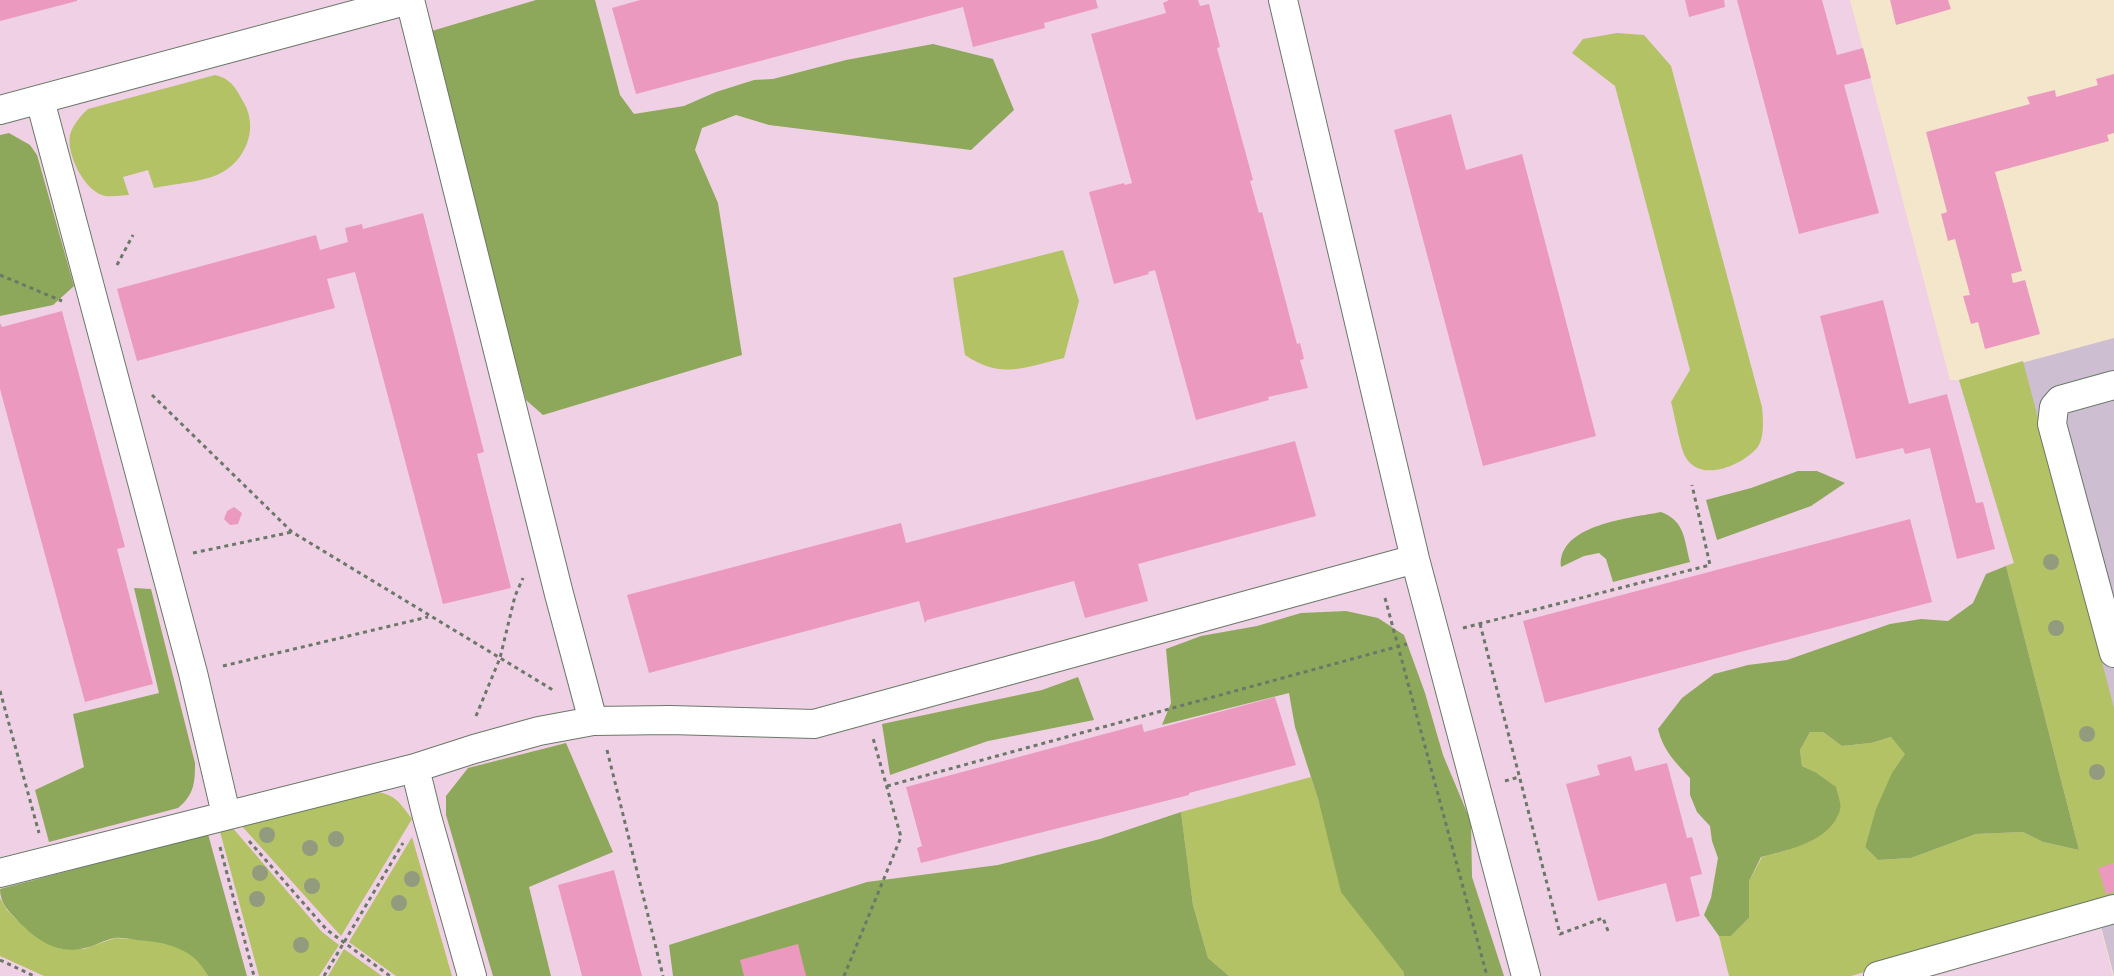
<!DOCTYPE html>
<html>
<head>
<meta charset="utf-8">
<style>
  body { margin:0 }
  canvas { display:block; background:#f4e6cb }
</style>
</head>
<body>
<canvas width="2114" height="976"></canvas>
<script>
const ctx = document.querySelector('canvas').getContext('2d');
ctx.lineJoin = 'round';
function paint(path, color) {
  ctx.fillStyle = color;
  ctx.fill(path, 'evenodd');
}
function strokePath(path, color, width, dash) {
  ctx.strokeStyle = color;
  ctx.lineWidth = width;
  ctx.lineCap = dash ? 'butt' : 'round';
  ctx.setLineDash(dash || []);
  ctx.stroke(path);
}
paint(new Path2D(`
  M0 0H1850L1950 380H1959L2015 563 2007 566 2113 976H0Z`), '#f0d0e4');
paint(new Path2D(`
  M2114 338V976L2006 566 2014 563 1959 380Z`), '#cebed1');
paint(new Path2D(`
  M1617 33 1644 35 1671 66 1762 407C1763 419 1765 438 1757 448 1742 465 1702 483 1686 458 1680 448 1675 416 1671 402L1690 370 1615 86 1572 53 1583 39Z
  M215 75C232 79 236 89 244 103 259 129 245 162 219 174 202 182 173 184 154 188L148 170 123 177 129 195C122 195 113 197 105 196 85 192 66 154 70 135 72 126 82 114 88 109Z
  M1063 250 1079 301 1064 358C1024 367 1002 380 965 355L953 278Z
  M2023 361 2114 708V897L1851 976H1729L1719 936H1731L1749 918V881L1762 857 1788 850 1815 772 1802 766 1800 750 1810 732H1823L1842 746 1871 743 1891 737 1906 754C1885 782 1875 813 1865 847L1878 860 1911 858 1976 834 2023 832 2043 842 2079 850 2006 566 2014 563 1959 380Z
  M1311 777 1319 802 1403 971 1404 976H1229L1208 958 1193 905 1181 812Z
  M369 791C394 793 398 800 412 819L341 936 240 824Z
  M231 826 322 932 339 945 319 976H259L219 828Z
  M412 837 452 976H396L349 942Z
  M0 898 7 910 18 921 61 949H84L115 938 163 941 183 949 203 965 208 976H44L0 956Z
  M344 949 382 976H328Z`), '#b2c264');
paint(new Path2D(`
  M536 0H595L620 95 634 114 684 106 716 92 754 80 773 79 846 60 933 44 993 59 1014 110 971 150 769 125 736 115 702 128 695 150 718 203 742 355 543 415 526 400 425 33Z
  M9 133 30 145 37 155 74 286 53 305 0 316V135Z
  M1798 471H1817L1845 483 1811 506 1717 540 1706 500 1751 488Z
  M1661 512C1685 521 1684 539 1690 562L1613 582 1606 559 1599 553 1584 556 1561 567C1557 524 1632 518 1661 512Z
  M2006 566 2079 850 2043 842 2023 832 1976 834 1911 858 1878 860 1865 847 1876 809 1892 773 1905 754 1891 737 1871 743 1842 746 1823 732H1810L1800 750 1802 766 1815 772 1836 787C1837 793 1842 804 1840 810 1831 841 1789 850 1761 857L1749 881V918L1731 936H1719L1704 915 1711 898 1718 858 1712 841 1710 826 1697 812 1690 795V778C1675 762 1663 750 1658 729L1682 698 1714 674 1748 665 1787 660 1890 624 1921 619 1948 621 1973 603 1986 574Z
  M134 588 151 589 195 763C195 783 194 795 178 808L49 842 35 790 84 767 73 714 159 693Z
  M1346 611 1378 618 1404 635 1425 693 1443 755 1471 822 1472 877 1504 976H1404L1403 971 1341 892 1319 802 1295 727 1289 693 1162 725 1171 703 1166 649 1201 636 1257 626 1301 613Z
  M1078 677 1094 720 988 741 890 775 882 724 1042 690Z
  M566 743 613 852 529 887 551 976H493L446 815V796L468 768Z
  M1181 812 1193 905 1208 958 1229 976H673L669 945 867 882 998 865 1100 839Z
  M208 834 247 976H208C194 948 166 942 137 940 130 939 121 937 114 938 104 940 95 946 85 948 57 955 37 940 18 921 9 911 0 904 0 889Z`), '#8da85a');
paint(new Path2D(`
  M0 0H77V1L0 21Z
  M640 0H1096L1098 8 1044 23 1045 28 973 47 963 7 636 94 612 8Z
  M1169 0H1198L1200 6 1209 4 1220 47 1217 48 1253 180 1250 181 1259 213 1262 212 1297 344 1300 343 1304 359 1300 360 1308 388 1268 397 1269 400 1196 420 1155 270 1148 272 1149 274 1114 284 1089 192 1124 183 1125 185 1132 183 1091 34 1166 13 1163 3Z
  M1685 0H1724L1725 7 1689 17Z
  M1737 0H1822L1837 55 1863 48 1871 78 1844 85 1879 213 1799 234Z
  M1890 0H1948L1951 9 1896 25Z
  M2114 74V133L2107 135 2109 141 1995 172 2022 271 2011 274 2013 283 2025 280 2040 334 1985 349 1978 322 1971 324 1963 296 1970 295 1955 239 1948 241 1941 214 1947 212 1926 132 2030 104 2027 97 2055 90 2056 97 2098 85 2096 79Z
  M1451 114 1466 170 1522 154 1596 436 1483 466 1394 130Z
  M423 213 484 452 477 454 511 588 443 604 355 272 327 279 335 308 137 361 117 289 316 235 320 250 348 242 345 228 362 224 363 229Z
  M1883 300 1909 404 1947 394 1976 503 1983 502 1995 549 1957 559 1930 448 1905 454 1903 448 1856 459 1820 316Z
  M62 311 125 547 117 549 153 684 85 702 0 389V323L2 327Z
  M1295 441 1316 516 1138 564 1148 601 1085 618 1074 581 927 620 925 623 919 601 649 673 627 595 901 523 906 543Z
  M234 507 242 513 238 524 230 525 224 519 227 511Z
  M1910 519 1932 602 1545 703 1523 621Z
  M1275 697 1296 765 1189 793V795L921 863 917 848 922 846 906 787 1142 724 1144 732Z
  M1631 756 1635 771 1667 763 1687 838 1692 837 1702 874 1690 877 1700 916 1676 922 1666 883 1598 901 1566 784 1600 775 1597 765Z
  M2114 863V892L2106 894 2098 868Z
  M614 870 642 976H582L558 885Z
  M798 944 806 976H744L740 960Z`), '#ec99c0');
const minor = new Path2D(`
  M410 0 559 594 593 721
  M1283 0 1415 559 1526 976
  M40 100 193 673 226 814
  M0 110 409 0
  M2114 385 2060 400 2054 407 2052 424 2114 653
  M0 873 415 768
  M472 976 427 817 415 768 474 749 539 731 593 721 670 720 814 724 1415 559
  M1878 976 2114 909`);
strokePath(minor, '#6a7869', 30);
strokePath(new Path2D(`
  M117 265 133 235
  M0 275 62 301
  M152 395 292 532 553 690
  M193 553 292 532
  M1385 598 1487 976
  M1480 624 1560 934 1603 918 1608 931
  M1463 628 1710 565 1692 485
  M223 666 428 617
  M0 691 39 833
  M476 716 500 658 515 596 523 578
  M607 750 663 976
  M1505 781 1519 777
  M887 786 1407 644
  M249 841 327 930 390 976
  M220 847 254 976
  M0 960 34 976
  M324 976 403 843
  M844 976 901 837 873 738`), '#6a7869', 3, [4, 4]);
strokePath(minor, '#fff', 28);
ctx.fillStyle = '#939b7f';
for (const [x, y] of [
  [2051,562],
  [2056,628],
  [2087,734],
  [2097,772],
  [267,835],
  [336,839],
  [310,848],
  [260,873],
  [412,879],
  [312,886],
  [257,899],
  [399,903],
  [301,945]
]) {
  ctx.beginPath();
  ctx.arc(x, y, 8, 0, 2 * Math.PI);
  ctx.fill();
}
</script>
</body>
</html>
